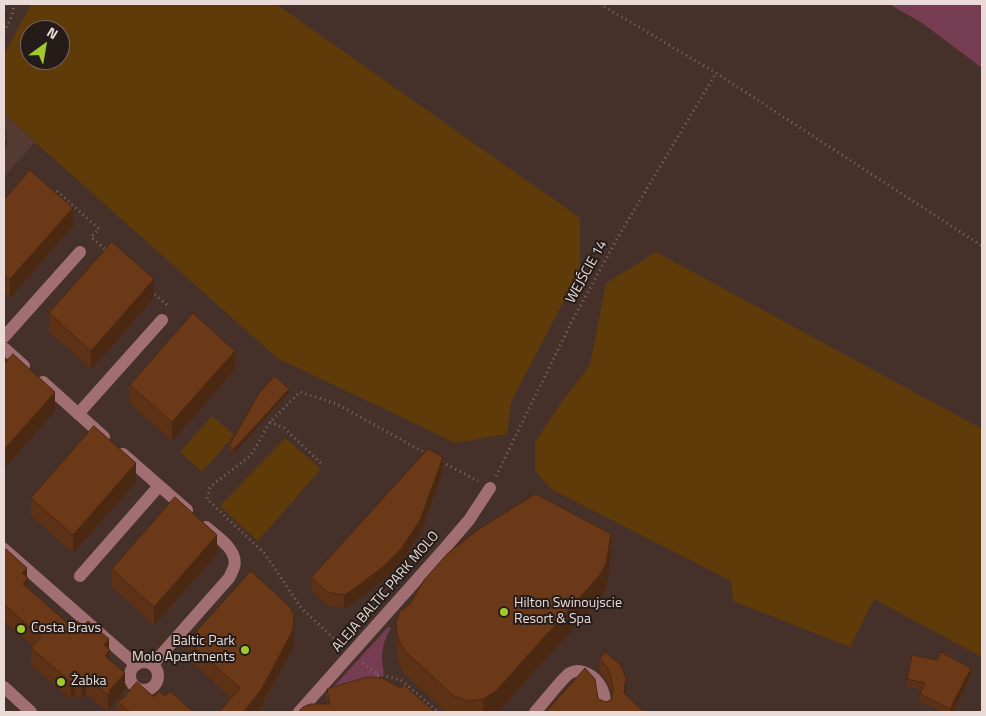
<!DOCTYPE html>
<html>
<head>
<meta charset="utf-8">
<style>
  body { margin:0 }
  #map { position:relative; width:986px; height:716px; overflow:hidden; background:#46302a; font-family:"Titillium Web",sans-serif }
  canvas { display:block }
  .frame { position:absolute; inset:0; border:5px solid #eadbd8; pointer-events:none }
  .north { position:absolute; left:20px; top:20px; width:50px; height:50px; box-sizing:border-box; background:#251b18; border:1px solid #746865; border-radius:50%; rotate:32deg; font-size:14px; font-weight:700; line-height:20px; text-align:center; color:#eadbd8 }
  .north::after { content:''; display:block; margin:auto; width:18px; height:22px; background:#a0c92b; clip-path:polygon(50% 0,100% 100%,50% 72%,0 100%) }
</style>
</head>
<body>
<div id="map">
<canvas width="986" height="716"></canvas>
<div class="frame"></div>
<div class="north">N</div>
</div>
<script>
const ctx = document.querySelector('canvas').getContext('2d');
ctx.lineJoin = 'round';
function paint(path, color) {
  ctx.fillStyle = color;
  ctx.fill(path, 'evenodd');
}
function strokePath(path, color, width, dash) {
  ctx.strokeStyle = color;
  ctx.lineWidth = width;
  ctx.lineCap = dash ? 'butt' : 'round';
  ctx.setLineDash(dash || []);
  ctx.stroke(path);
}
function drawText(font, color, halo, rows, align = 'center') {
  ctx.font = font + ' "Titillium Web",sans-serif';
  ctx.lineWidth = 4;
  ctx.setLineDash([]);
  ctx.textBaseline = 'middle';
  ctx.strokeStyle = halo;
  ctx.fillStyle = color;
  for (const [text, x, y, turn = 0] of rows) {
    ctx.save();
    ctx.translate(x, y);
    ctx.rotate((+turn || 0) * Math.PI / 180);
    ctx.textAlign = isNaN(turn) ? turn : align;
    if (halo) ctx.strokeText(text, 0, 0);
    ctx.fillText(text, 0, 0);
    ctx.restore();
  }
}
paint(new Path2D(`
  M4 113 35 142 4 177Z`), '#553a33');
paint(new Path2D(`
  M31 4H276L580 218V270L511 402 507 434 456 443 277 358 35 142 4 113V55ZM30 30H60V60H30Z
  M656 252 982 429V657L874 599 850 647 733 601 731 581 551 489 535 471V442L560 404 590 365 606 283Z
  M212 416 234 435 202 472 180 452Z
  M285 438 321 469 258 541 220 506Z`), '#5e3b09');
paint(new Path2D(`
  M889 4H982V68L922 23Z
  M388 627 391 628C382 643 380 656 384 672L372 684 328 697 326 695Z`), '#763d52');
strokePath(new Path2D(`
  M600 4 716 73 982 246
  M4 9 8 4
  M4 32 12 16 14 4
  M57 191 99 229 91 237 107 251
  M151 291 167 305 166 307
  M270 422 284 428 322 464
  M442 462 478 481
  M496 476 572 321 618 237 716 73
  M341 645 302 609 265 554 207 499 210 487 251 455 270 422 300 392 337 404 427 454
  M363 663 377 674 380 679
  M377 674 401 680 438 712`), '#7e6a65', 3, [1, 4]);
strokePath(new Path2D(`
  M4 337 80 252
  M4 348 24 366
  M43 382 104 437
  M78 414 162 320
  M123 454 187 510
  M4 549 136 665
  M80 576 159 486
  M130 676a14 14 0 1 1 28 0a14 14 0 1 1-28 0Z
  M153 664 229 578C231 574 233 570 234 567 239 550 216 536 206 527
  M4 687 31 712
  M299 712 445 548 469 520 490 488
  M535 712C542 705 563 677 570 673 578 668 589 673 595 679 604 688 605 696 605 708`), '#a16e71', 12);
paint(new Path2D(`
  M4 200 73 226 10 298 4 292Z
  M154 298 91 369 49 332V313Z
  M235 370 172 441 130 404V385Z
  M289 392 234 453 229 449V446Z
  M443 471 420 534 401 563 384 579 354 603 344 608 327 605 312 591V577Z
  M136 482 73 553 31 516V498Z
  M4 552 27 577 28 588 72 627 109 648 110 660 125 690 110 707 108 712 86 694 81 699 75 694 71 699 31 665V648L33 646 5 622 4 623Z
  M217 554 154 625 112 587V569Z
  M611 558 606 588 599 600 498 712H446L406 676 401 669 397 658 396 623 410 604Z
  M188 641 293 649 261 709 231 698 188 659Z
  M600 659 626 691 625 694 644 712H546L598 699 606 702 612 699 611 691 607 681 600 673Z
  M971 675 953 712H942L920 701V694L922 690 907 686V679Z
  M327 689 435 712 327 704Z
  M165 696 193 712H117V701Z`), '#5c3115');
paint(new Path2D(`
  M7 137V142L4 152V146Z
  M73 208V226L10 298V279Z
  M154 279V298L91 369V351Z
  M235 351V370L172 441V422Z
  M289 389V392L234 453V449Z
  M55 392V411L4 469V450Z
  M443 457V471L420 534 401 563 384 579 354 603 344 608V595Z
  M136 463V482L73 553V535Z
  M611 534V558L606 588 599 600 498 712H483V699Z
  M217 535V554L154 625V607Z
  M27 568V580L28 578V595L23 601 22 573Z
  M5 605V622L4 623V606Z
  M294 615 293 649 258 712H243Z
  M109 639V651L110 650V666L105 672 104 645Z
  M971 668V675L953 712H950V709Z
  M125 673V690L110 707 108 712V695L110 690Z
  M75 677V694L71 699V682Z
  M86 677V694L81 699V682Z
  M626 678V691L624 706V693Z`), '#4b2811');
const building = new Path2D(`
  M4 125 7 137 4 146Z
  M30 170 73 208 10 279 4 274V200Z
  M112 242 154 279 91 351 49 313Z
  M193 313 235 351 172 422 130 385Z
  M13 354 55 392 4 450V364Z
  M275 376 289 389 234 449 229 446 259 393Z
  M94 426 136 463 73 535 31 498Z
  M428 449 443 457 420 520 401 549 384 566 354 589 344 595 327 592 312 577Z
  M536 494 611 534 606 564 599 576 496 691 483 699 469 701 454 696 406 652 401 645 397 634 396 623 400 611 410 604 424 580 448 553 479 529Z
  M175 497 217 535 154 607 112 569Z
  M6 549 27 568 22 573 28 578 23 584 72 627 77 621 83 626 88 621 109 639 104 645 110 650 105 656 125 673 110 690 108 695 86 677 81 682 75 677 71 682 31 648 41 637 5 605 4 606V552Z
  M251 571 290 607 294 615 293 630 261 690 246 709 243 712H219L240 688 188 641Z
  M605 652 620 664 626 678 624 693 644 712H546L585 668 595 679 598 699 606 702 612 699 613 690 611 677 607 667 600 659Z
  M941 652 971 668 950 709 920 694 925 683 907 679 912 655 937 660Z
  M368 677 382 678 401 688 404 685 435 712H298L303 707 310 704H330L327 689 336 686Z
  M137 682 154 697 159 691 165 696 170 691 193 712H130L117 701 122 699Z`);
paint(building, '#6b3918');
strokePath(building, '#4b2811', 1);
for (const [x, y, r, color] of [
  [504,612,5,"#a0c92b"],
  [21,629,5,"#a0c92b"],
  [245,650,5,"#a0c92b"],
  [61,682,5,"#a0c92b"]
]) {
  const dot = new Path2D();
  dot.arc(x, y, r, 0, 2 * Math.PI);
  ctx.fillStyle = color;
  ctx.fill(dot);
  strokePath(dot, '#251b18', 2);
}
drawText('14px', '#eadbd8', '#251b18', [
  ["WEJŚCIE 14",587,272,-61],
  ["ALEJA BALTIC PARK MOLO",386,592,-49]
]);
drawText('14px', '#eadbd8', '#251b18', [
  ["Hilton Swinoujscie",514,604],
  ["Resort & Spa",514,620],
  ["Costa Bravs",31,629],
  ["Baltic Park",235,642,"right"],
  ["Molo Apartments",235,658,"right"],
  ["Żabka",71,682]
], 'left');
</script>
</body>
</html>
